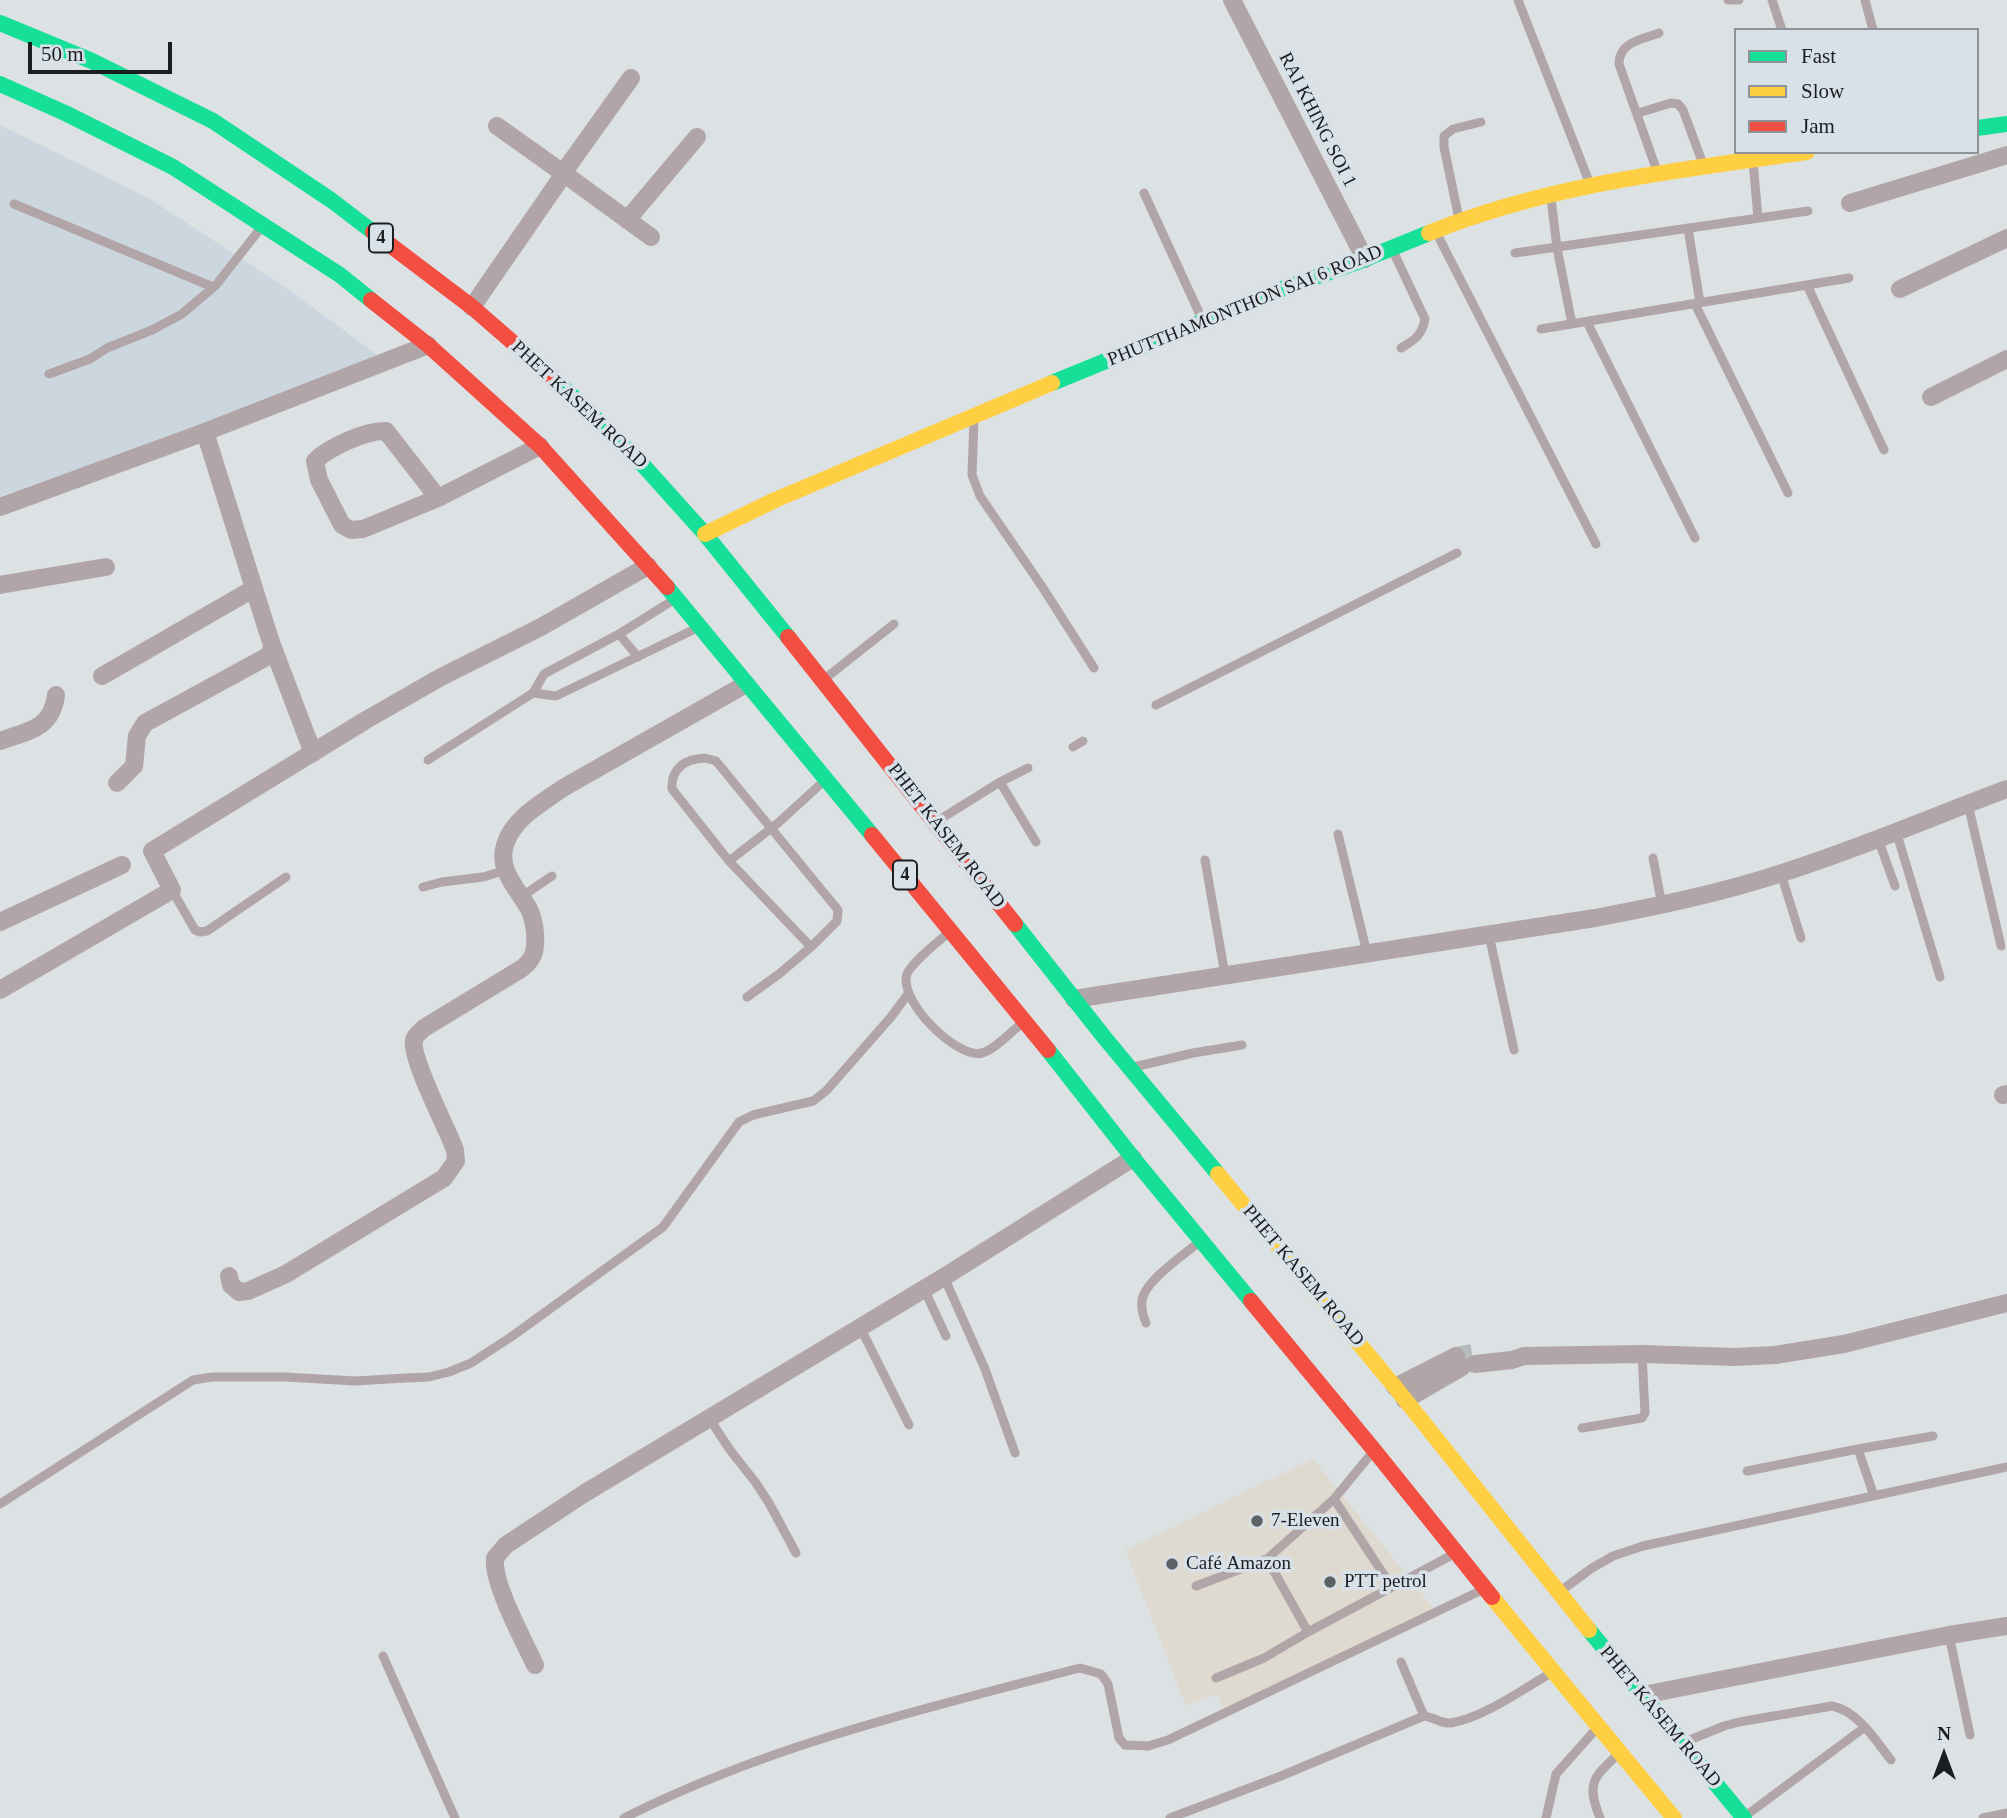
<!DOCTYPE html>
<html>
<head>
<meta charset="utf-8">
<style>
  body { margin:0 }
  #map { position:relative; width:2007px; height:1818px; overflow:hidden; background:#dce1e4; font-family:"Times New Roman",serif }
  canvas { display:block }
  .legend { position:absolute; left:1734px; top:28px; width:245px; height:126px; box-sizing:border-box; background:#d9e1e8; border:2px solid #8d9398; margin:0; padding:9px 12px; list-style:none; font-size:21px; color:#1b1e21 }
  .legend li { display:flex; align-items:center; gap:14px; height:35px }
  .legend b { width:35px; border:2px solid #8d9398 }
  .north { position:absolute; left:1909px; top:1720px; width:70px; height:70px; -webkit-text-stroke:5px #d9e1e8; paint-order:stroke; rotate:0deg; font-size:19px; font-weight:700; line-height:28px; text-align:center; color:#1b1e21 }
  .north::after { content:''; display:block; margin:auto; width:24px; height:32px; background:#1b1e21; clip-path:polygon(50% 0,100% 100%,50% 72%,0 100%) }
  .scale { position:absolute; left:28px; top:42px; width:144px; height:32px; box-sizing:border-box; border:4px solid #1b1e21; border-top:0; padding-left:9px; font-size:21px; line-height:24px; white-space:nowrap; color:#1b1e21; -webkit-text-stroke:5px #d9e1e8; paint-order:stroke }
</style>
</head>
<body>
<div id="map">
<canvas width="2007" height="1818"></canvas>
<ul class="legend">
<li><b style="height:9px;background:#16e098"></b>Fast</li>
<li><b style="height:9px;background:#ffcf43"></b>Slow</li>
<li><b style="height:9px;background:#f24e42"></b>Jam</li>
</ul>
<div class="north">N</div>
<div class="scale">50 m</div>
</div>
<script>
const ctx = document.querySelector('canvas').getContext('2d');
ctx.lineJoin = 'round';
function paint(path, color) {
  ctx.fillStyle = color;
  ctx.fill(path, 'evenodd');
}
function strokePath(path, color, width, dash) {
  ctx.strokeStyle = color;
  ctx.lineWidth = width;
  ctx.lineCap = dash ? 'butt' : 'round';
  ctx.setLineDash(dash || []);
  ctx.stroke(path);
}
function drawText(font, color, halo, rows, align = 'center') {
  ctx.font = font + ' "Times New Roman",serif';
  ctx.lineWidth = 7;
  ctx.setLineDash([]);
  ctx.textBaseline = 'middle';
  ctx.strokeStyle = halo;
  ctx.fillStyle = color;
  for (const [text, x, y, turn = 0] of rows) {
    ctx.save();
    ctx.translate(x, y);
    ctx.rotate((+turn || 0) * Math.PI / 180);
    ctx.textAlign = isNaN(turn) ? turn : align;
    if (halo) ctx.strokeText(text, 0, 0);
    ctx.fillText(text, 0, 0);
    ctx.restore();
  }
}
paint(new Path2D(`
  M1313 1459 1440 1616 1225 1713 1217 1694 1186 1706 1125 1550Z`), '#dfdad0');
paint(new Path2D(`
  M2 126 150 199 291 291 392 366 0 499V127Z`), '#ccd6df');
strokePath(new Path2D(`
  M1456 1356 1472 1353`), '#b5babd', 18, [18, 9]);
strokePath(new Path2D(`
  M1518 0 1590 184
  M1728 0H1739
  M1772 0 1782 30
  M1865 0 1873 30
  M1638 113 1671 103 1678 104 1683 110 1703 164
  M1753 161 1758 218
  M1657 171 1619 64C1619 42 1641 40 1659 33
  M1144 193 1202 319
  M1551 198 1557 248 1572 324
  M14 204 213 287
  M1459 219 1444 147V136L1453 129 1481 122
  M1688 228 1700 303
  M1437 234 1596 544
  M1392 249 1425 319C1422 335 1415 340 1401 348
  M1515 253 1808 211
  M1807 285 1884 450
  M1695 304 1788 493
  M1587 322 1695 538
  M1541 329 1849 278
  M49 374 90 359 107 348 152 330 182 314 216 285 260 229
  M974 419 972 475 980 496 1043 588 1094 668
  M675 599 619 634 544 674 533 693 556 696 697 628
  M619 634 638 657
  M827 677 894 624
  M1156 705 1457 553
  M1073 747 1083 741
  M705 758 716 761 838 910 837 921 811 947 729 861 672 789C671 767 686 759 705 758Z
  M428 760 533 693
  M1000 782 1036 842
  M1968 804 2001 946
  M939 820 1000 782 1028 768
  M1896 831 1940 977
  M1338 834 1367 953
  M1878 839 1895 886
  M1653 858 1662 905
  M1205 860 1225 975
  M729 861 778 823 824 781
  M1781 874 1801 938
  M423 887 442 882 483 877 506 870
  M172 890 195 930 200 932 207 931 286 877
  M521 897 552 876
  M949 932C938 942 912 962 907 974 898 1000 956 1059 982 1053 994 1050 1011 1032 1021 1024
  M1489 935 1514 1050
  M747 997 779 974 811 947
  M1134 1067 1193 1053 1242 1045
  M944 1277 985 1369 1015 1453
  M924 1289 946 1336
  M1146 1323C1143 1316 1141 1309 1142 1301 1144 1281 1184 1255 1199 1242
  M860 1327 909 1425
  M709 1418 730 1450 756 1483 769 1503 796 1553
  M1582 1428 1642 1418 1645 1413 1642 1354
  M1858 1449 1933 1436
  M1371 1454 1334 1499 1267 1559 1308 1632 1452 1555
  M1747 1471 1858 1449 1874 1496
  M1334 1499 1392 1587
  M0 1504 193 1380 212 1377H286L355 1381 406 1378 429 1377 449 1372 471 1363 511 1337 663 1227 739 1122 753 1115 813 1101 826 1091 891 1017 908 994
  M1196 1586 1267 1559
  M1562 1590 1592 1568 1613 1556 1643 1546 2007 1467
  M1949 1635 1970 1735
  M383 1656 455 1818
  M1401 1662 1424 1716
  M1216 1678 1264 1658 1308 1632
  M1687 1741 1724 1726 1739 1722 1832 1706C1858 1711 1876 1741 1891 1760
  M1748 1814 1865 1727
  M624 1818C768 1745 925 1708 1080 1668L1101 1674 1108 1684 1119 1738 1125 1745 1148 1746 1168 1740 1482 1590
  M1170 1818 1281 1776 1424 1716C1433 1717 1442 1724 1451 1723 1483 1718 1523 1689 1551 1673
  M1546 1818 1556 1774 1597 1728
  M1600 1818C1586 1783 1593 1778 1618 1754
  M1983 1818 2007 1813`), '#b2a5a8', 9);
strokePath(new Path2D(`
  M1232 0 1365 259
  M631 78 563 173 651 237
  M1850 203 2007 155
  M627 220 697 137
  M1900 289 2007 238
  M472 307 559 181 563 173 497 126
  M1931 397 2007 359
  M438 498 386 431C367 430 329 447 315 461L319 480 342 525 351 530 363 529 438 498 540 446
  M0 507 205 432 428 345
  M0 585 106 567
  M272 645 313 753
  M102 676 253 589
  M0 741C28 731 52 729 56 695
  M117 783 134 766 137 736 145 723 270 655 272 645 268 633 205 432
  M0 922 122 865
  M0 990 172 890 152 851 366 720 441 677 541 627 648 566
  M1074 999 1595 918C1658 906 1721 893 1782 873 1858 849 1932 817 2007 789
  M2003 1095 2007 1094
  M229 1276 231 1285 239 1292 248 1291 286 1274 444 1178 456 1161 455 1150C447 1128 410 1058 414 1040 415 1035 420 1032 424 1028L521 969C525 966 529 963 532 957 538 945 535 921 529 909 518 889 497 870 505 845 513 818 542 803 563 788L746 684
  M1475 1364 1512 1360 1524 1356 1642 1354 1735 1357 1775 1355 1844 1344 2007 1303
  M1395 1387 1456 1356
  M1405 1400 1462 1367
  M535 1665C524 1641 492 1583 495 1558L506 1545 585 1493 944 1277 1133 1158
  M1643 1695 1949 1635 2007 1626`), '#b2a5a8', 18);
strokePath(new Path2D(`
  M0 23 92 61 213 121 331 200 373 232
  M0 84 65 113 173 167 340 275 371 300
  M1977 128 2007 124
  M556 380 643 465 705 534 788 637
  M1052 383 1282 289 1355 263 1429 233
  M667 587 872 835
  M1015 924 1104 1037 1218 1174
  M1048 1050 1133 1158 1251 1301
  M1589 1630 1744 1818`), '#16e098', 16);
strokePath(new Path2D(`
  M1429 233C1550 184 1679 170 1807 152
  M705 534 775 500 1052 383
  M1218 1174 1395 1387 1589 1630
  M1492 1597 1674 1818`), '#ffcf43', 16);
strokePath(new Path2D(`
  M373 232 472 307 556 380
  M371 300 428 345 540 446 667 587
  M788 637 1015 924
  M872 835 1048 1050
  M1251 1301 1374 1450 1492 1597`), '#f24e42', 16);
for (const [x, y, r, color] of [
  [1257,1521,7,"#5f6265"],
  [1172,1564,7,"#5f6265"],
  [1330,1582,7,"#5f6265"]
]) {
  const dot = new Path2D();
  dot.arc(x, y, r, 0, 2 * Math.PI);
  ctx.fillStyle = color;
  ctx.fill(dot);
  strokePath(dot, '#d9e1e8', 2.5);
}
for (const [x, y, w] of [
  [381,238,24],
  [905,875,24]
]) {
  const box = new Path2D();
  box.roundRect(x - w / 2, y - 14.5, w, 29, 5);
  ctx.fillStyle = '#d9e1e8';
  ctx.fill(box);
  strokePath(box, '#1b1e21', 2);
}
drawText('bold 18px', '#1b1e21', null, [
  ["4",381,238],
  ["4",905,875]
]);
drawText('19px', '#1b1e21', '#d9e1e8', [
  ["RAI KHING SOI 1",1317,120,63],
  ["PHUTTHAMONTHON SAI 6 ROAD",1245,306,-22],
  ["PHET KASEM ROAD",579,405,43],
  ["PHET KASEM ROAD",946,836,52],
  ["PHET KASEM ROAD",1303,1276,50],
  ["PHET KASEM ROAD",1660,1717,50]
]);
drawText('19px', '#1b1e21', '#d9e1e8', [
  ["7-Eleven",1271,1521],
  ["Café Amazon",1186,1564],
  ["PTT petrol",1344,1582]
], 'left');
</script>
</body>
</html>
